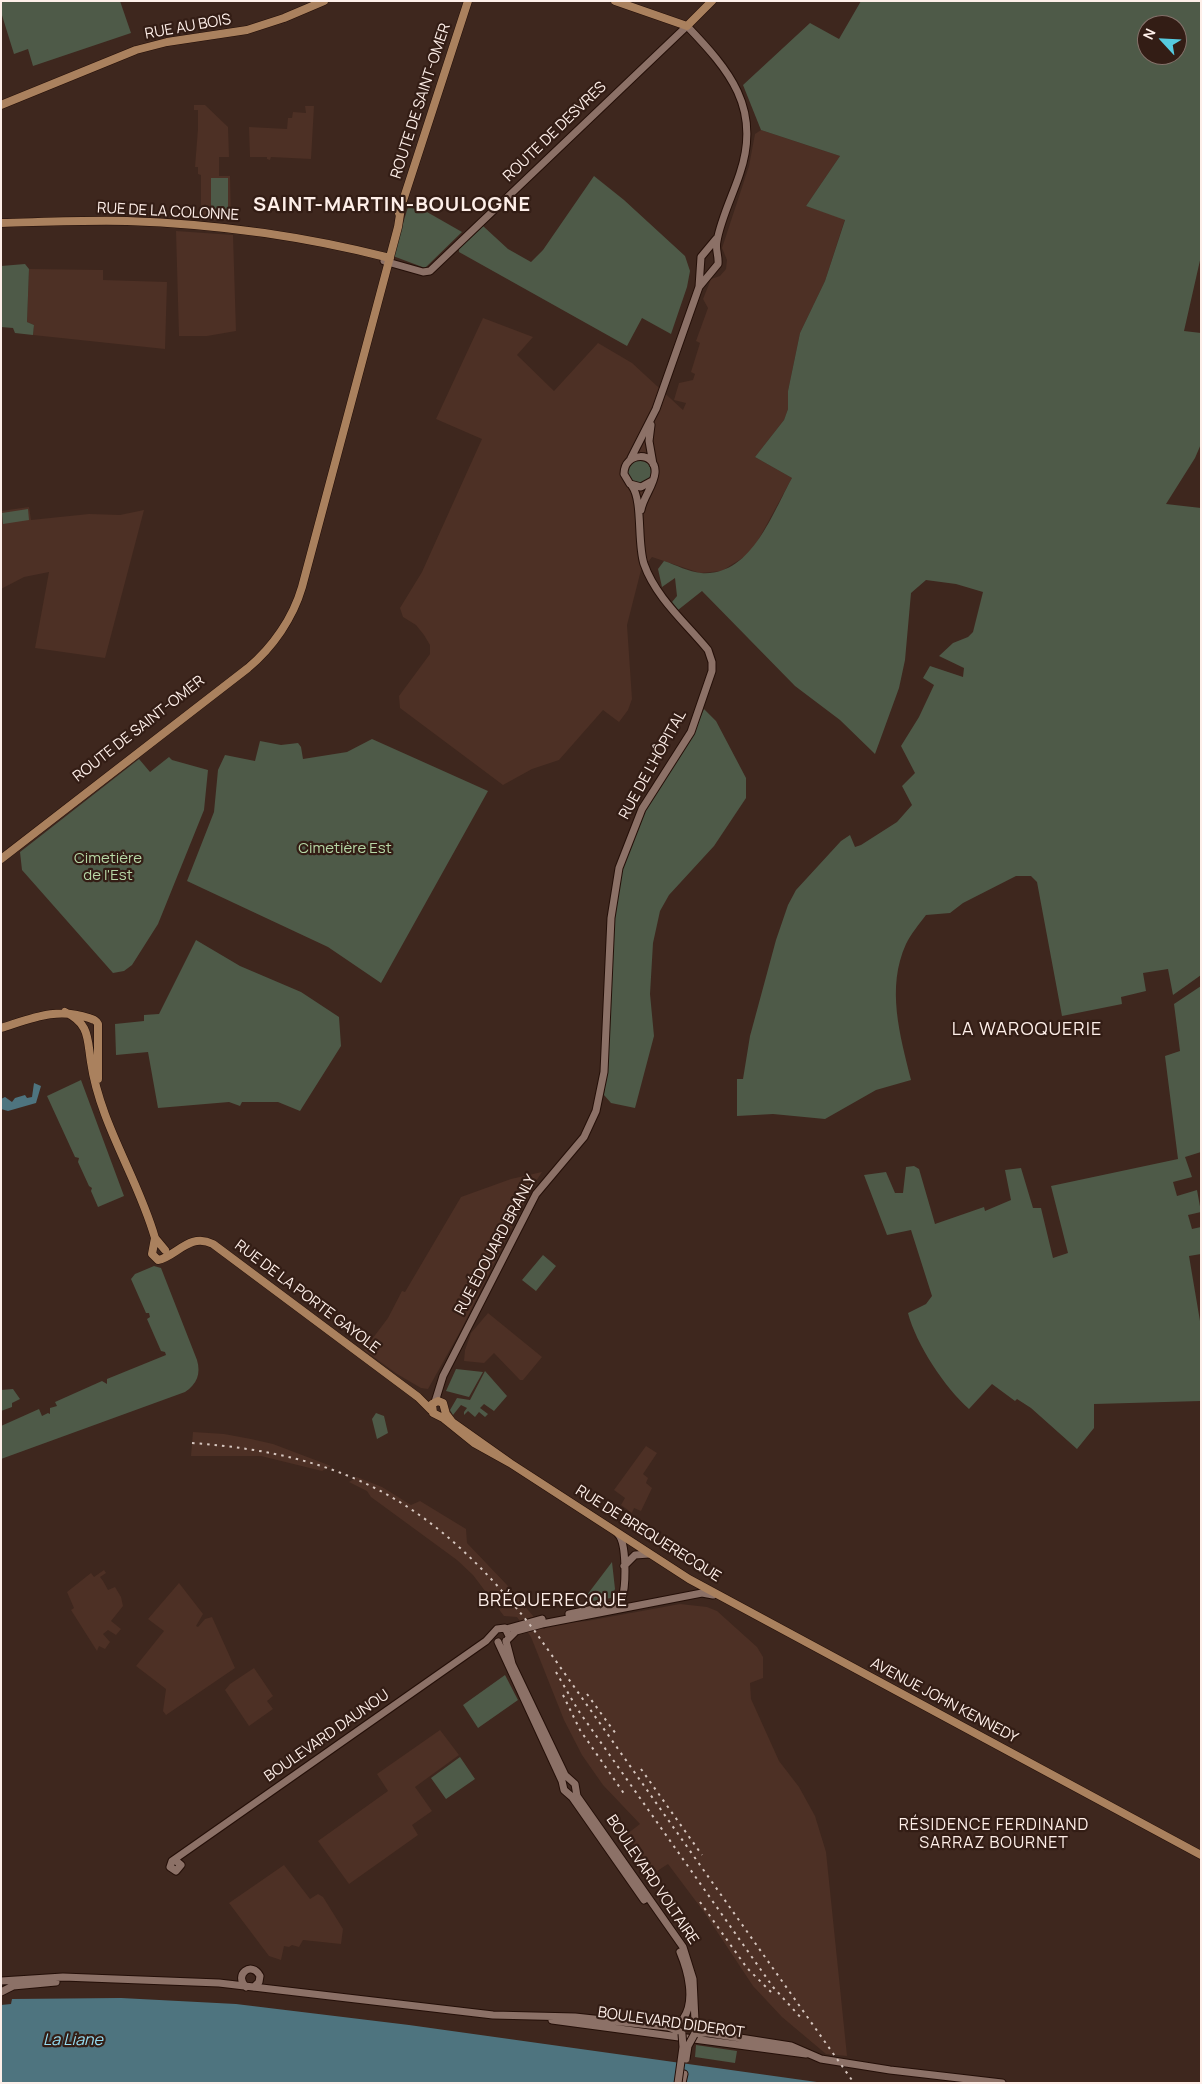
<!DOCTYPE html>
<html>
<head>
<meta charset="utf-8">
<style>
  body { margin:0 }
  #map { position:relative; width:1202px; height:2084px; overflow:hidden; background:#3e271e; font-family:Manrope,sans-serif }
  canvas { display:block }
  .frame { position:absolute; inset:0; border:2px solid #feefe9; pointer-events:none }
  .north { position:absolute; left:1137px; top:15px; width:50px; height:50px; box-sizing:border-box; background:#331d15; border:1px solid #84716a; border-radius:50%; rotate:295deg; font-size:14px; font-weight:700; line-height:20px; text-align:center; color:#feefe9 }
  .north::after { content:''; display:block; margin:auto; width:18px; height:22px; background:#55cadf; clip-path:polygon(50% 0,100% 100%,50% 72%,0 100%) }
</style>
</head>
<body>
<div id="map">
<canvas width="1202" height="2084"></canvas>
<div class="frame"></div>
<div class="north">N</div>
</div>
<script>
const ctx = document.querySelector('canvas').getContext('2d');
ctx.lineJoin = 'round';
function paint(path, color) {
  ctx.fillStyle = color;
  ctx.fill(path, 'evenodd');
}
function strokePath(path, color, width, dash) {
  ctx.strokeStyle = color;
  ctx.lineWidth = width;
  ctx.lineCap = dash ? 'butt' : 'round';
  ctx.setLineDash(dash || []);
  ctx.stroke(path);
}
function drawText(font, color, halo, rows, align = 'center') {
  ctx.font = font + ' Manrope,sans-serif';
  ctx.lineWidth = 4.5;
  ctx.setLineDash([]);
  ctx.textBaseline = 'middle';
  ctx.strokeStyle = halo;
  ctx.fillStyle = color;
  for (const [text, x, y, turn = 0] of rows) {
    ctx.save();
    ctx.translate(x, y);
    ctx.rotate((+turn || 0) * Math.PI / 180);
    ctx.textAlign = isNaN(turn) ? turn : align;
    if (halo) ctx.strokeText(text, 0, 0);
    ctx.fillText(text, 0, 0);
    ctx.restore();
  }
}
paint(new Path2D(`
  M194 105H205L228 127 229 157H219V176H230L231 220H198V215H201V175L198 174V167H195L198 129V110H194Z
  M305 106H314L311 159 271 157 270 160 267 159V157H250L249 127 287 129 288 118H292L293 112 306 113Z
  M761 130 840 156 806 206 845 219 825 281 800 333 788 391V409L784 420 755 457 792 478 755 546 746 556 731 565 722 571 700 573 652 557 641 570 627 625 632 699 628 710 619 722 603 710 559 760 532 769 503 785 400 708 399 696 430 654V645L424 635 416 625 403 617 400 608 422 572 482 439 436 419 483 318 533 337 517 355 554 391 598 343 632 363 683 410 686 403 674 400 679 383 693 380 695 374 691 372 700 343 696 341 708 308 703 299 711 279 720 276 726 269 727 260 722 248 749 166 755 134Z
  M176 231 233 235 236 331 207 336H179Z
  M29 269 103 270V280L167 282 165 349 33 335 34 325 27 322Z
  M29 507 31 520 89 514 120 515 144 510 105 658 35 648 49 572 24 577 1 589V511Z
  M542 1172 532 1187 461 1330 428 1389 421 1388 397 1374 364 1350 388 1318 402 1291 405 1292 461 1197 511 1179Z
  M488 1313 542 1357 523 1380H520L494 1353 484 1363 464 1361 465 1350 471 1333Z
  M193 1432 224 1434 251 1439 273 1444 331 1466 322 1471 261 1456H191Z
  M646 1446 657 1453 643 1474 648 1478 646 1483 652 1488 641 1511 634 1508 632 1513 621 1505 625 1498 614 1490Z
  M357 1477 382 1487 411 1505 420 1501 466 1529 467 1543 507 1585 544 1629 551 1624 587 1621 680 1604 707 1607 717 1611 757 1647 763 1657V1678L750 1683 751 1699 779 1761 799 1787 815 1816 826 1852 847 2056 826 2054 782 2017 753 1986 704 1912 668 1864 654 1873 627 1834 640 1824 603 1785 582 1755 564 1720 531 1637 517 1617 504 1616 473 1575 457 1560 371 1497 367 1491 349 1482Z
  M104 1570 106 1573 100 1577 103 1581 108 1590 115 1587 121 1597 123 1606 111 1621 121 1629 116 1635 108 1630 103 1634 110 1642 105 1649 99 1646 97 1651 71 1610 74 1608 67 1592 91 1573 94 1577Z
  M179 1583 203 1614 196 1626 198 1627 205 1619 212 1617 235 1668 166 1715 163 1711 166 1689 136 1666 164 1631 148 1619Z
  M254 1668 273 1696 267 1701 273 1709 249 1726 225 1690 230 1684Z
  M440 1730 459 1755 415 1787 432 1811 412 1825 418 1835 349 1884 318 1841 388 1791 377 1774Z
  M284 1865 310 1899 318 1894 323 1897 343 1929 341 1944 303 1940 299 1947 292 1945 289 1947 284 1946 281 1960 269 1956 229 1903Z`), '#4d3025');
paint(new Path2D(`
  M1 1H120L131 33 33 66 28 49 14 54 1 12Z
  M861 1H1201V256L1184 331 1201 333V444L1195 458 1166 504 1201 508V975L1173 995 1168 969 1143 973 1146 991 1121 997 1122 1004 1062 1016 1037 882 1031 876H1016L963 903 950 913 926 915C919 924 911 934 906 944 886 988 900 1035 911 1080L876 1090 825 1119 773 1114 737 1116V1079H743L750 1036 776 940 788 905 796 890 841 841 850 835 855 847 861 845 897 822 912 805 902 786 915 773 901 746 919 717 934 685 923 678 930 666 963 677 964 668 939 656 953 643 968 637 973 632 983 592 956 584 926 580 911 593 905 660 899 688 875 754 840 720 795 686 702 591 678 610 672 602 677 596 675 578 662 587 658 569 664 561C676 565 689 572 701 573 751 577 772 514 792 478L755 457 784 420 788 409V391L800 333 825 281 845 220 806 206 840 156 761 130 743 85 810 23 839 39ZM1147 25H1177V55H1147Z
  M594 176 624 200 685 256 690 271 687 287 671 334 642 318 627 346 459 252V249L483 226 508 249 531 262 543 250Z
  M211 178H228V214H211Z
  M408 207 427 212 462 232 425 268 393 256Z
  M25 264 29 269 27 322 34 325 33 335 15 333 13 328 1 327V266Z
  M627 472a12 12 0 1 1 24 0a12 12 0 1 1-24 0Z
  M28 509 29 520 3 524 2 513Z
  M704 709 716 721 746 778V798L714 846 669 895 660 911 653 943 650 994 654 1036 635 1108 611 1103 604 1095C612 1019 604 938 624 864 629 846 637 823 646 807 666 774 690 745 704 709Z
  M372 739 488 791 381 983 328 947 187 881 214 812 218 770 225 755 255 761 260 741 281 745 298 743 301 747 303 759 347 752Z
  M169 757 172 760 208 770 204 810 158 924 132 965 124 971 113 973 22 870 20 852 139 759 150 772Z
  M196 940 240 966 301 992 339 1017 341 1046 300 1111 278 1102H242L240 1106 229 1102 158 1108 148 1052 116 1055 115 1024 144 1021V1015L159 1014Z
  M1201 986V1152L1185 1157 1192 1177 1173 1182 1177 1196 1197 1190 1201 1212 1188 1215 1192 1229 1201 1227V1254L1189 1256 1201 1327V1401L1094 1404V1428L1077 1449 1031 1408 1017 1399 1015 1401 992 1384 969 1409C945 1388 916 1344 908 1313L926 1304 932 1296 911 1230 887 1235 864 1175 886 1172 895 1193H903L906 1167 914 1166 919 1169 935 1224 984 1207 985 1211 1011 1200 1005 1170 1021 1168 1033 1208H1041L1053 1258 1068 1253 1051 1186 1178 1159 1165 1056 1180 1051 1174 1004Z
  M81 1080 124 1196 98 1207 91 1191 92 1188 89 1186 78 1162 79 1158 75 1157 47 1096Z
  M543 1255 556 1266 536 1291 522 1280Z
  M154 1266 161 1268 197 1360C201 1374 197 1384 185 1392L1 1459V1426L39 1409 42 1416 48 1413 50 1414V1408L57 1406 55 1402 102 1381 107 1384V1379L166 1355 165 1352 161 1351 147 1319 150 1317 149 1313H146L131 1279 135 1274Z
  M456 1369 483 1372 469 1397 446 1391Z
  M485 1371 507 1396 494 1411 484 1404 480 1408 488 1414 485 1417 479 1412 475 1417 468 1411 464 1415V1412L467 1408 461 1405 453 1415 450 1410 457 1398 470 1400Z
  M13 1389 20 1399 12 1403V1407L1 1411V1390Z
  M376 1413 384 1416 388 1433 377 1439 372 1419Z
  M612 1562 615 1589 611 1598 587 1602V1595Z
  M505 1675 518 1700 478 1728 463 1705Z
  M460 1757 475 1779 446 1799 431 1778Z
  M696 2045 737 2051 735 2063 695 2057Z`), '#4e5a48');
paint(new Path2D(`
  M34 1083 41 1086 36 1103 8 1111 1 1109V1099L5 1097 12 1102 15 1098 25 1095 27 1098 32 1097Z
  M121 1998 236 2004 409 2025 824 2083H1V2005L11 2004 12 1999Z`), '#4e747f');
const tertiary = new Path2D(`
  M384 261 423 272 430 271 687 26C729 70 762 108 740 173 733 195 721 218 717 241 715 250 719 256 718 264L699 287
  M651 425 649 441 653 464
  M631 458 656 409 699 287 701 257 716 239
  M641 510C643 498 654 485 655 473 657 451 624 451 624 474L630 484 641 487 652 481
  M435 1402 443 1376 536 1194 584 1137 596 1111 604 1072 611 918 619 868 642 809 691 732 712 671V662L708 650C686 623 656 598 644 564 637 543 643 501 632 486
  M624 1566 635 1555 649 1554
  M569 1614 613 1605 622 1598C626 1586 627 1543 618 1534
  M506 1629 542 1619
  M508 1639 516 1631 542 1624 702 1593 713 1595
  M506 1641 512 1664 565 1775 575 1784 577 1796 683 1947 693 1979 695 2021
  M498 1642 562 1781 564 1790 572 1797 644 1900
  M175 1860 181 1865 176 1871 170 1867 172 1861 486 1641 497 1629 505 1628 509 1636
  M680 1952C688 1971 696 2001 683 2019
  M1 1981 63 1977 219 1983 493 2015 575 2017 668 2027 679 2031
  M246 1987C233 1975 252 1960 260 1976L259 1982 254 1987
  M1 1992 13 1986 56 1982
  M552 2020 806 2054
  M695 2033H708L791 2046 821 2059 890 2070 1002 2083
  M682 2083 684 2074`);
const secondary = new Path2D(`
  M615 1 687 26 712 1
  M1 105 136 50 167 42 247 30 284 18 324 1
  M399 213 468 1
  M1 223C43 222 85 220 127 221 216 224 304 236 390 258
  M1 859 248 668C273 647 293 618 302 587L398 227 401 208
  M65 1012C90 1024 87 1038 91 1062 100 1124 138 1178 155 1238L165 1250
  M1 1028C33 1018 57 1007 89 1018 94 1020 95 1019 98 1024V1079
  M155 1238 152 1254 158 1260C176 1257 189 1232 213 1244L418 1397 431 1410
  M510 1463 452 1422 446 1414 443 1403 438 1401 432 1404 433 1413 443 1418 474 1443 510 1463 689 1579 1201 1855`);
strokePath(tertiary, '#240f08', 9);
strokePath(secondary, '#240f08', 9);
strokePath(tertiary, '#8c7167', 7);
strokePath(secondary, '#aa815e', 8);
strokePath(new Path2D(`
  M192 1443C350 1454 438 1506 534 1630L854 2083
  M556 1672 578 1710 773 1987 803 2020
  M587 1694 616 1734
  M563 1695 580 1730 625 1795
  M641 1769 702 1855
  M700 1902 747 1968 774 1995`), '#d6c6bf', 2, [2.5, 5]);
const tertiaryBridge = new Path2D(`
  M686 2059 688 2046 694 2035
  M678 2083 683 2047 682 2034`);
strokePath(tertiaryBridge, '#240f08', 9, []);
strokePath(tertiaryBridge, '#8c7167', 7);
drawText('15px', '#feefe9', '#331d15', [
  ["RUE AU BOIS",188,27,-10],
  ["ROUTE DE SAINT-OMER",421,101,-72],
  ["ROUTE DE DESVRES",555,132,-44],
  ["RUE DE LA COLONNE",168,212,3],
  ["ROUTE DE SAINT-OMER",139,729,-38],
  ["RUE DE L'HÔPITAL",653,765,-61],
  ["RUE ÉDOUARD BRANLY",496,1245,-62],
  ["RUE DE LA PORTE GAYOLE",307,1297,37],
  ["RUE DE BREQUERECQUE",648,1534,32],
  ["AVENUE JOHN KENNEDY",944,1701,28],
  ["BOULEVARD DAUNOU",327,1736,-35],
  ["BOULEVARD VOLTAIRE",652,1880,56],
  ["BOULEVARD DIDEROT",671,2023,8]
]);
drawText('15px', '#b7d8a6', '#331d15', [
  ["Cimetière Est",345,849],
  ["Cimetière",108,859],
  ["de l'Est",108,876]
]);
ctx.letterSpacing = '1px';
drawText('16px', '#feefe9', '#331d15', [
  ["RÉSIDENCE FERDINAND",994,1826],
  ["SARRAZ BOURNET",994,1844]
]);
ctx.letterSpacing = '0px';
drawText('italic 16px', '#96ddf2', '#331d15', [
  ["La Liane",73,2041]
]);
ctx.letterSpacing = '1px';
drawText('18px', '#feefe9', '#331d15', [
  ["LA WAROQUERIE",1027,1030],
  ["BRÉQUERECQUE",553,1601]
]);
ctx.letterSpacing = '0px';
ctx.letterSpacing = '1px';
drawText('bold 20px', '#feefe9', '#331d15', [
  ["SAINT-MARTIN-BOULOGNE",392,205]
]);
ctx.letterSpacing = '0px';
</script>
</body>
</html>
